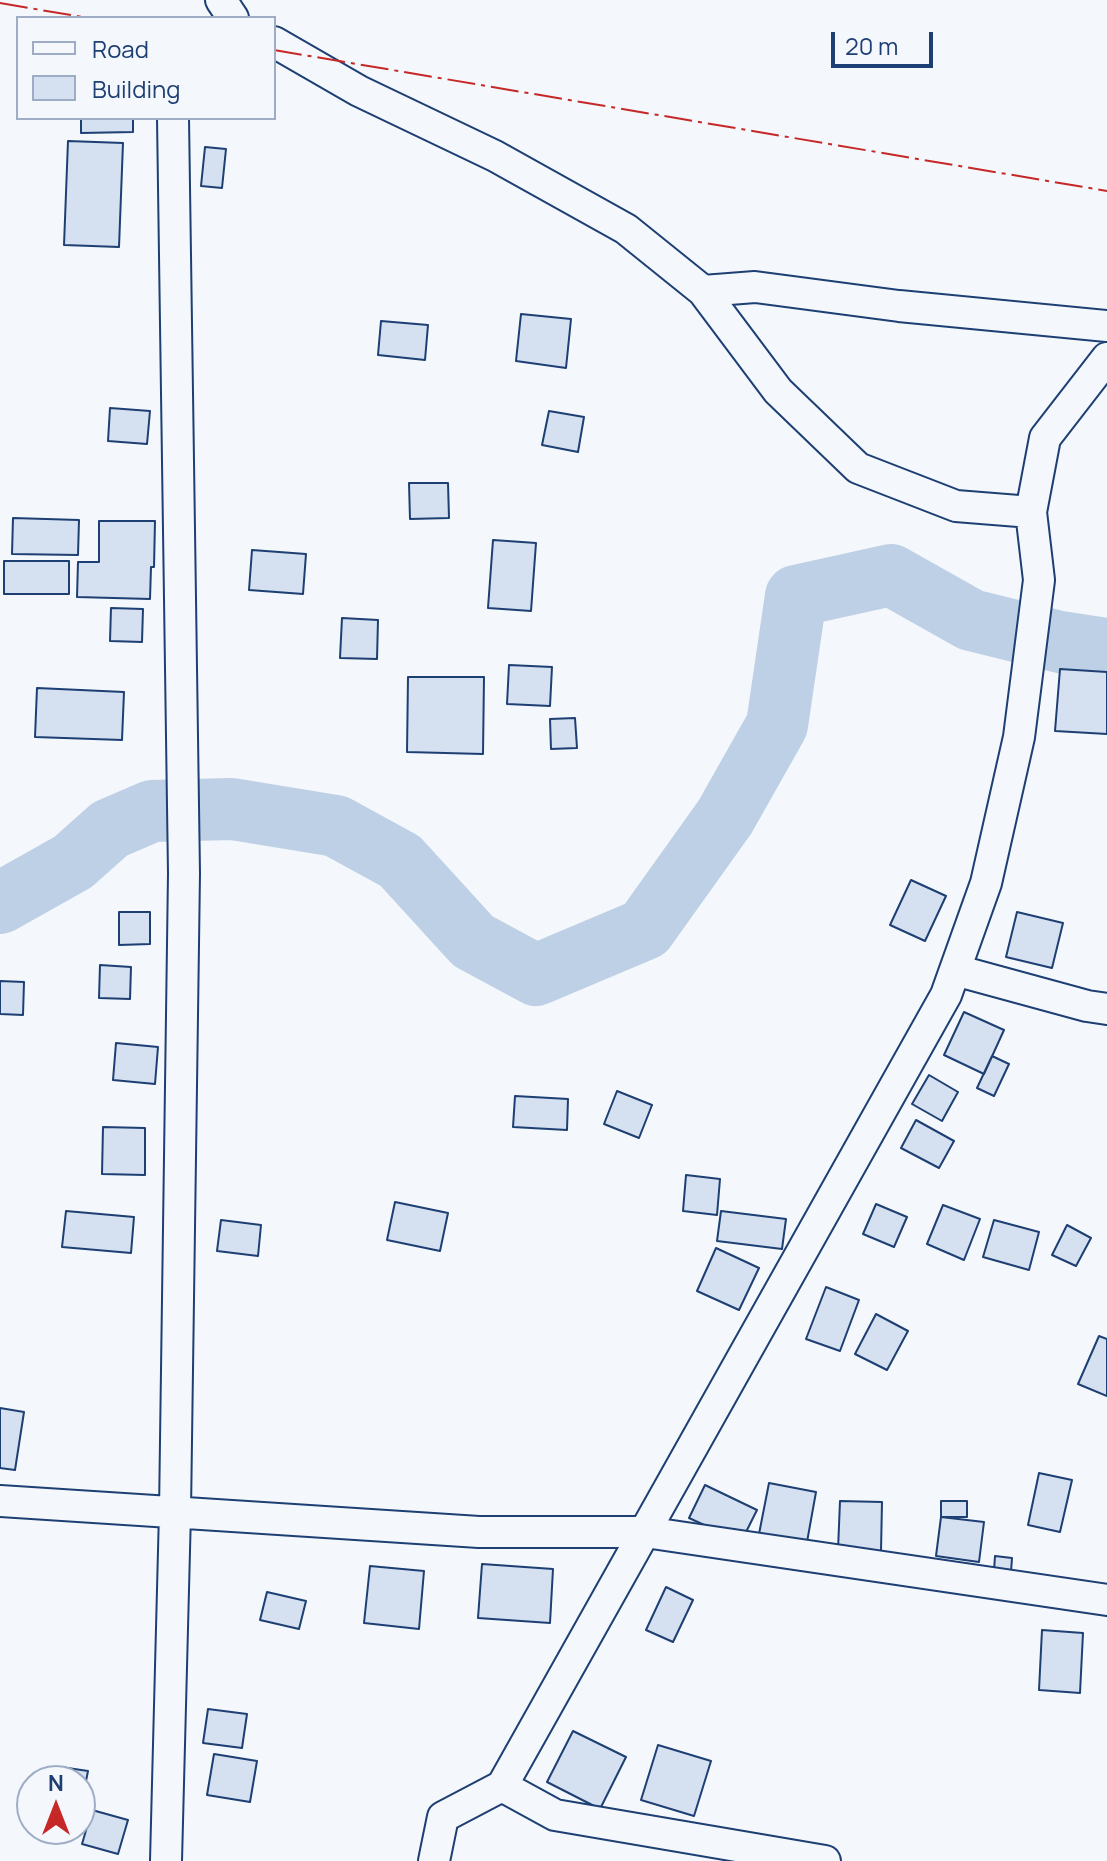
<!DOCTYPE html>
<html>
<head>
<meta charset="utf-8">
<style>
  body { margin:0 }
  #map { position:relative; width:1107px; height:1861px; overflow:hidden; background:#f4f7fb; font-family:Manrope,sans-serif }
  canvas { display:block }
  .legend { position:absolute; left:16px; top:16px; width:260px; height:104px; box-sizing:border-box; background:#f4f7fb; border:2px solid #9eadc5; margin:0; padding:10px 14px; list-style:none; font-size:24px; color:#1d3f73 }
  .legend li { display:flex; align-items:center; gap:16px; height:40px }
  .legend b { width:40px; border:2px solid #9eadc5 }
  .north { position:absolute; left:16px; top:1765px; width:80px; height:80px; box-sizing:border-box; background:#f4f7fb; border:2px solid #9eadc5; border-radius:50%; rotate:0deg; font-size:22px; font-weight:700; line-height:32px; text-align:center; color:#1d3f73 }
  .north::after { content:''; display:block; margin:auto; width:28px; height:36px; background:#c62828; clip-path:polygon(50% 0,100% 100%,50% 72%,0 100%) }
  .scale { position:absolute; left:831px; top:32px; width:102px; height:36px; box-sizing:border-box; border:4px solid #1d3f73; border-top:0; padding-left:10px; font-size:24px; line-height:28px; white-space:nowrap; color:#1d3f73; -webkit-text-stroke:6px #f4f7fb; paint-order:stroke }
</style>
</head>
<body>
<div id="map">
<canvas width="1107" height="1861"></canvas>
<ul class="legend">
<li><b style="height:10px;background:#f4f7fb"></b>Road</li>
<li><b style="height:22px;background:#d5e0f0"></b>Building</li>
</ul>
<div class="north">N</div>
<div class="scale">20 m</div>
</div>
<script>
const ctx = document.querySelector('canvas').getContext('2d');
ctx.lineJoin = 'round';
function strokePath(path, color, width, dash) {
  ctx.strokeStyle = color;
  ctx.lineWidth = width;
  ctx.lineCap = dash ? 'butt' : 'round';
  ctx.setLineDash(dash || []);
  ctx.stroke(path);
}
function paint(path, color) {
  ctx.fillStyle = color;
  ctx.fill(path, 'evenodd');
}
strokePath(new Path2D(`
  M0 903 73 862 110 829 152 811 232 809 336 826 400 861 473 941 536 975 645 929 725 817 777 725 796 596 891 575 971 620 1060 642 1107 649`), '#bed0e5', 62);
const building = new Path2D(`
  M81 118H133V132L81 133Z
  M68 141 123 143 119 247 64 245Z
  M205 147 226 149 222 188 201 186Z
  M521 314 571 319 566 368 516 361Z
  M381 321 428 325 425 360 378 355Z
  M110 408 150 411 147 444 108 441Z
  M549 411 584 417 578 452 542 445Z
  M409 483H448L449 518 410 519Z
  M13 518 79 520 78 555 12 554Z
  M99 521H155L154 567H151L150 599 77 597 78 562H99Z
  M493 540 536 543 531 611 488 608Z
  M252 550 306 554 303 594 249 590Z
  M4 561H69V594H4Z
  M111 608 143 609 142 642 110 641Z
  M342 618 378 620 377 659 340 658Z
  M509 665 552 667 550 706 507 704Z
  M1060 669 1107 672V734L1055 731Z
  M408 677H484L483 754 407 752Z
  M37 688 124 692 122 740 35 737Z
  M575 718 577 748 551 749 550 719Z
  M911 880 946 896 925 941 890 925Z
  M119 912H150V944L119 945Z
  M1017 912 1063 923 1052 968 1006 957Z
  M100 965 131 967 130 999 99 998Z
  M0 981 24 982 23 1015 0 1014Z
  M964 1012 1004 1030 984 1074 944 1055Z
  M116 1043 158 1047 155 1084 113 1080Z
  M992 1056 1009 1064 994 1096 977 1088Z
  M929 1075 958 1092 942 1121 912 1104Z
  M617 1091 652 1105 639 1138 604 1124Z
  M515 1096 568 1099 567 1130 513 1127Z
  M916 1120 954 1141 939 1168 901 1148Z
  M103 1127 145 1128V1175L102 1174Z
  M686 1175 720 1179 717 1215 683 1211Z
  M395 1202 448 1213 440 1251 387 1240Z
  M876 1204 907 1217 894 1247 863 1234Z
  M943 1205 980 1219 964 1260 927 1244Z
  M66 1211 134 1217 131 1253 62 1247Z
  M721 1211 786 1219 782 1249 717 1241Z
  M221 1220 261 1225 258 1256 217 1251Z
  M994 1220 1039 1232 1029 1270 983 1257Z
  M1067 1225 1091 1238 1076 1266 1052 1255Z
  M716 1248 759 1268 739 1310 697 1291Z
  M826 1287 859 1300 840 1351 806 1339Z
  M876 1314 908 1331 887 1370 855 1354Z
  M1099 1336 1107 1339V1396L1078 1384Z
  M0 1408 24 1412 15 1470 0 1468Z
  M1039 1473 1072 1480 1060 1532 1028 1525Z
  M769 1483 816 1492 807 1542 759 1534Z
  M705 1485 757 1510 741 1542 689 1518Z
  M840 1501 882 1502 881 1551 838 1550Z
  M941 1501H967V1517H941Z
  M941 1517 984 1522 979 1562 936 1556Z
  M995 1556 1012 1558 1011 1572 994 1571Z
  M482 1564 553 1569 550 1623 478 1618Z
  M370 1566 424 1571 419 1629 364 1623Z
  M666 1587 693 1600 673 1642 646 1630Z
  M267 1592 306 1601 299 1629 260 1620Z
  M1042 1630 1083 1633 1080 1693 1039 1690Z
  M208 1709 247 1714 242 1748 203 1743Z
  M573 1731 626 1757 600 1809 547 1782Z
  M658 1745 711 1761 694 1816 641 1800Z
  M214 1754 257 1761 250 1802 207 1795Z
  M61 1767 88 1771 82 1801H80V1781H59Z
  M92 1810 128 1820 118 1854 82 1844Z`);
paint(building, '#d5e0f0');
strokePath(building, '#1d3f73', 2);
const minor = new Path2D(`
  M221 0 233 18
  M274 42 359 91 495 156 626 229 703 291 778 391 858 468 956 506 1031 512
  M703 291 755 287 899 306 1107 326
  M955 970 1087 1006 1107 1009
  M0 1501 479 1532H645L1107 1600
  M502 1786 555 1815 825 1861
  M166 1861 175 1512 184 873 173 118
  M434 1861 443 1817 502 1786 946 995 986 883 1019 737 1039 580 1031 512 1045 438 1107 358`);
strokePath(minor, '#1d3f73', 34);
strokePath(minor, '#f4f7fb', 30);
strokePath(new Path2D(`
  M0 3 88 18
  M274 50 1107 191`), '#c62828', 2, [28, 6, 4, 6]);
</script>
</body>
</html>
